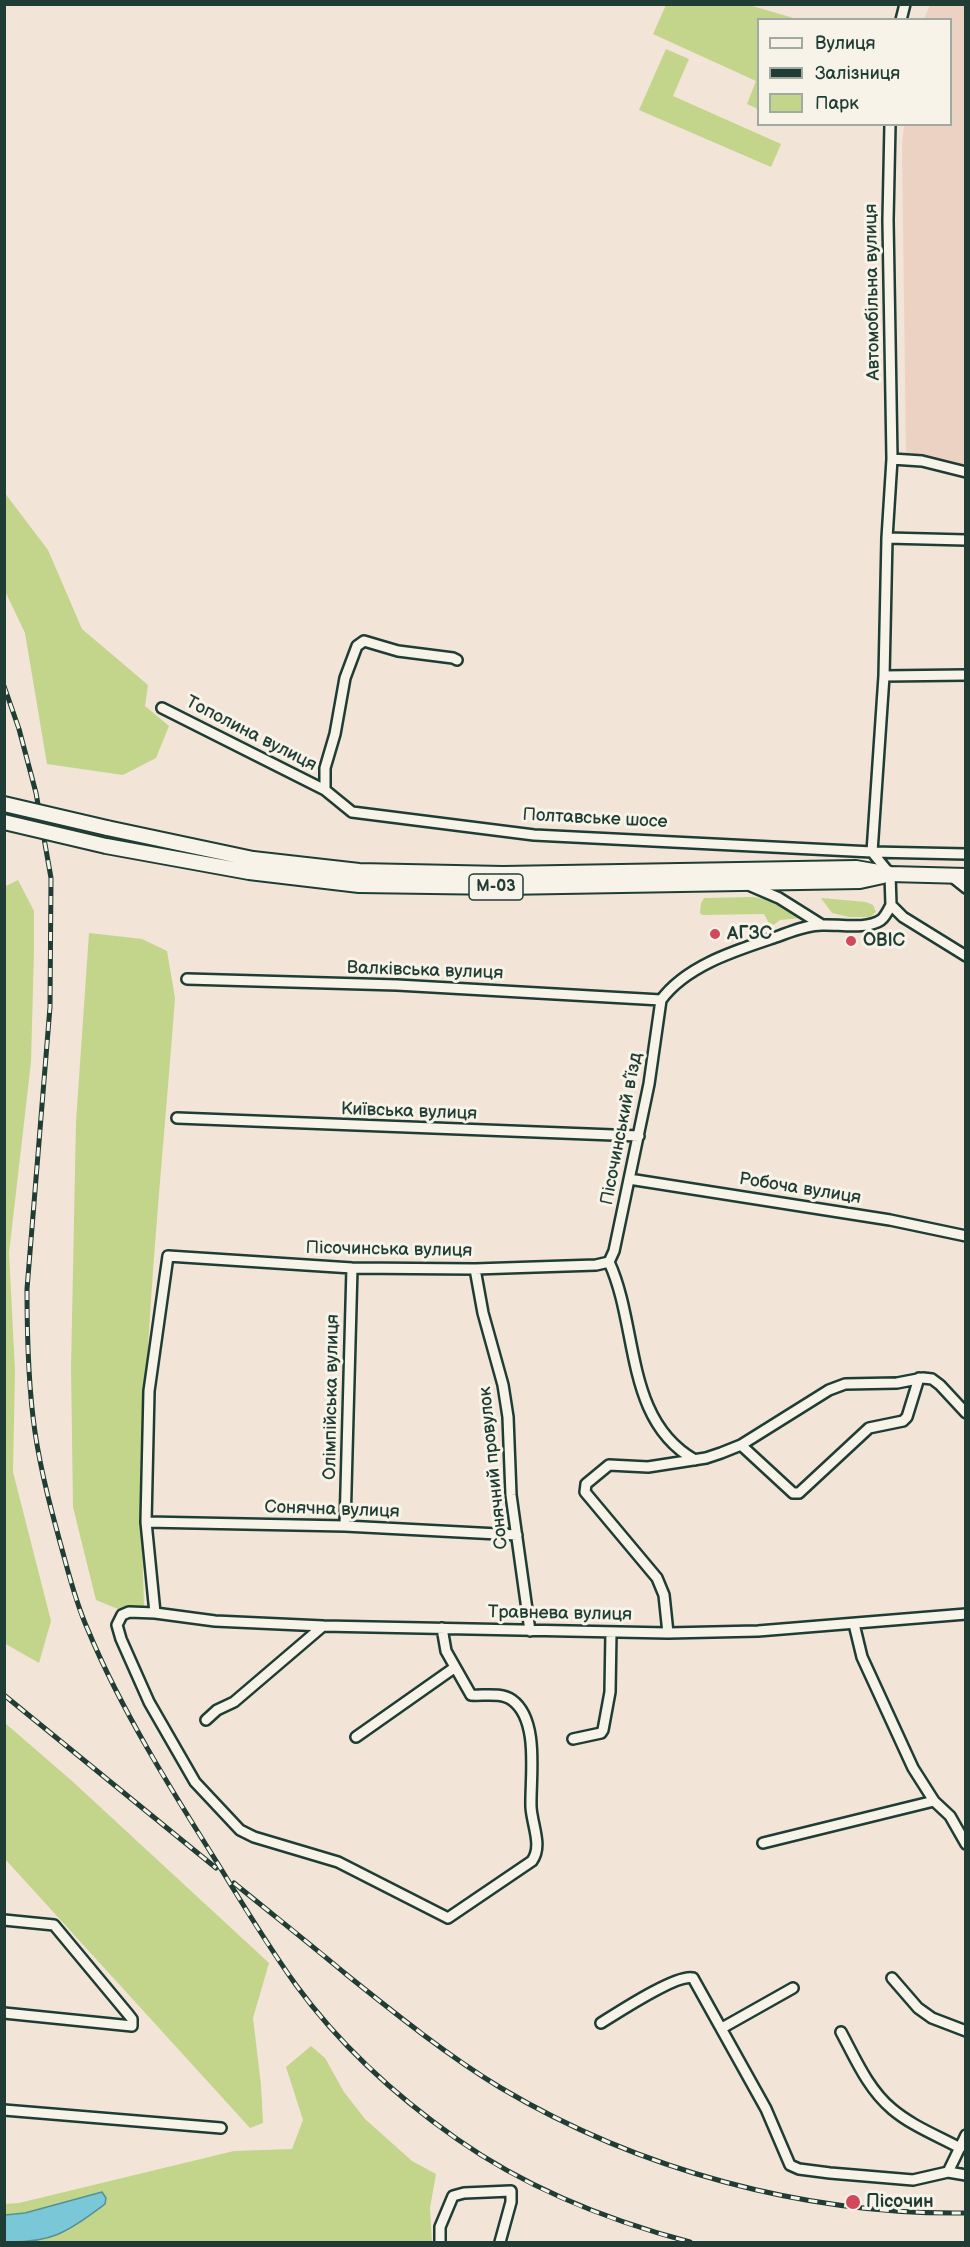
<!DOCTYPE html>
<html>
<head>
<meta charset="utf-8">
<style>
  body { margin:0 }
  #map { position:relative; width:970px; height:2247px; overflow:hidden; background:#f2e4d7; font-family:"Balsamiq Sans",sans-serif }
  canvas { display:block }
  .frame { position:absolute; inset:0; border:6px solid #1f3d34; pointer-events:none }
  .legend { position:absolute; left:757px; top:18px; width:195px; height:108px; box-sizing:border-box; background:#f7f3e8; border:2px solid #a1aaa0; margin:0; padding:8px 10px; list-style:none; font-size:18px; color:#1f3d34 }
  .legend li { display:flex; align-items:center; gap:12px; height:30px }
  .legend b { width:30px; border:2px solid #a1aaa0 }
</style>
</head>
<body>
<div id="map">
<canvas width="970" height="2247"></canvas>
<div class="frame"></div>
<ul class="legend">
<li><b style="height:8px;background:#f7f3e8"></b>Вулиця</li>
<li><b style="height:8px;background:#1f3d34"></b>Залізниця</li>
<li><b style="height:16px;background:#c2d58b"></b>Парк</li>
</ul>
</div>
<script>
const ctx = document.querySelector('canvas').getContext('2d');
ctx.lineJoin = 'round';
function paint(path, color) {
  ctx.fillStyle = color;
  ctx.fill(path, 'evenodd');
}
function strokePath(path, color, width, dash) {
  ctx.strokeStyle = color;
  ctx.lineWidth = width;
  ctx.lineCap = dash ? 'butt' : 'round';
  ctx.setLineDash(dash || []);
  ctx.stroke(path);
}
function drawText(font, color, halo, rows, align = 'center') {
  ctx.font = font + ' "Balsamiq Sans",sans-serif';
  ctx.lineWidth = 6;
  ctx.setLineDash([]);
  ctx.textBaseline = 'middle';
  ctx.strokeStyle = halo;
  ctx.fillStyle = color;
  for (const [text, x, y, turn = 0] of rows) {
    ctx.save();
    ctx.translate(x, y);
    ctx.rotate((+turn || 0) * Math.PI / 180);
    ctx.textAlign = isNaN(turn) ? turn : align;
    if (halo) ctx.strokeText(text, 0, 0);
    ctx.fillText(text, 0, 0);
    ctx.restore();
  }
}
paint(new Path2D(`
  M930 5H965V471L906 453 902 145 904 125 950 124V20L924 19Z`), '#ecd2c3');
paint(new Path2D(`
  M666 5H749L797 19 758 20V109L747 104 756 81 653 34Z
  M666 49 689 59 673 96 781 144 771 167 639 110Z
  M4 492 48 550 82 629 148 685 145 706 169 726 156 758 123 775 47 764 25 633 5 591Z
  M18 880 34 911V949L31 1062 9 1253 15 1371 13 1472 51 1621 39 1663 4 1643V890L6 886Z
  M754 897 770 900 799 914 801 918 780 920 771 927 764 914 702 915 700 913 701 903 704 898Z
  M821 898 866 902 873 905 876 912 870 917H849L832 913Z
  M89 933 142 939 167 951 175 998C160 1199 136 1404 144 1606L123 1611 96 1600 73 1507 71 1367 76 1122Z
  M5 1723 72 1781 269 1963 253 2018 261 2085 263 2123 250 2128 5 1859Z
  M311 2046 325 2058 344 2092 365 2119 412 2161 436 2174 430 2208 432 2242H5L4 2204 19 2203 234 2151 292 2149 303 2120 286 2067Z`), '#c2d58b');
const water = new Path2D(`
  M102 2192 106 2198 105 2204C67 2232 53 2243 5 2242V2215L25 2213Z`);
paint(water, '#7ac8d7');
strokePath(water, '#569096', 1.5);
const minor = new Path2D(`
  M901 20 905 4
  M892 459 922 461 966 472
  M887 538 966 540
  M884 676 966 675
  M162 708 325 790 352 812 534 835 872 852 966 854
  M325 790V768L335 734 345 678 357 646 364 641 398 651 453 658 457 660
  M872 852 884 676 887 538 892 459 888 220 890 124
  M872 852 890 874 891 905 903 917 966 956
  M951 876 966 888
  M751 886 779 898 822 925
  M187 979 397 985 661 1000
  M177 1118 639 1136
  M629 1179 890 1220 966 1236
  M609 1262 614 1251 649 1084 661 1000C686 966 734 951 773 938 788 933 805 925 822 925 837 924 867 930 881 920 885 917 889 909 891 905
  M609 1262C639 1327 624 1420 695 1460
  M475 1269 483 1313 503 1385 508 1417 511 1495 530 1631
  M741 1445 793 1493H799L869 1428 903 1421 907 1417 919 1378
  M146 1522 345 1526 517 1535
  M345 1526 352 1268
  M155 1613 146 1522 149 1391 168 1256 352 1268 475 1269 596 1265 609 1262
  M854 1624 862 1657 913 1768 934 1801 950 1816 966 1844
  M442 1628 446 1651 471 1695C483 1696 501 1692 512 1700 540 1720 530 1778 531 1807 532 1825 543 1846 532 1861L448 1918 338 1862 254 1837 240 1830 195 1782 149 1702 121 1639 117 1625 122 1615 129 1612 155 1613 215 1621 323 1626 668 1633 758 1631 966 1614
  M668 1633 664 1595 657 1578 585 1492 586 1484 609 1465 648 1467 706 1458 721 1453 741 1445 829 1390 845 1384 897 1383 923 1378 932 1379 940 1385 966 1413
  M206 1720 217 1710 234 1702 323 1626
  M356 1737 454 1668
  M573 1739 601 1733 603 1730 610 1692 611 1632
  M763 1843 934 1801
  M4 1920 54 1925 128 2014 132 2019V2026L4 2013
  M892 1978 918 2008 932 2018 966 2031
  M601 2023C617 2013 678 1973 693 1978L766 2109 790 2165 799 2169 830 2173 913 2180 948 2172 966 2175
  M722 2028 793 1988
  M841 2032C855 2058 868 2089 892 2109 912 2126 938 2136 960 2148
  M4 2110 221 2128
  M948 2172 966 2135
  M440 2242V2227L453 2196 464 2193 511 2191V2202L500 2242`);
const highway = new Path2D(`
  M107 828 253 859 359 871 503 874 856 868 890 874 966 876
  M106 846 249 872 359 885 503 887 860 881 883 876`);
strokePath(minor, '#1f3d34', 14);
strokePath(highway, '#1f3d34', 18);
strokePath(minor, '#f7f3e8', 9);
strokePath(highway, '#f7f3e8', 14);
const rail = new Path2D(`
  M4 686 19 729 36 793 51 878 50 1007 27 1289C27 1336 28 1385 35 1432 41 1473 52 1513 63 1553 70 1579 77 1606 88 1630 121 1710 172 1791 218 1864 243 1905 268 1946 296 1985 339 2044 397 2097 457 2139 528 2189 607 2220 690 2242
  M4 1695 216 1868
  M234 1883C272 1914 310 1944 347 1975 397 2015 447 2055 501 2088 639 2170 805 2215 966 2213`);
strokePath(rail, '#1f3d34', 5);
strokePath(rail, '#f7f3e8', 3, [9]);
const highwayBridge = new Path2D(`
  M4 804 107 828
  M4 822 106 846`);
strokePath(highwayBridge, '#1f3d34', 18, []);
strokePath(highwayBridge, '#f7f3e8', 14);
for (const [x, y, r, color] of [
  [715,934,6,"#d1495b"],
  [851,941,6,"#d1495b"],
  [853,2202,8,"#d1495b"]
]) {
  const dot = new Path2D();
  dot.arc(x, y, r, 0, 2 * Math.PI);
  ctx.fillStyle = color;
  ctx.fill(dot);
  strokePath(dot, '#f7f3e8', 2);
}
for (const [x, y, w] of [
  [496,887,54]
]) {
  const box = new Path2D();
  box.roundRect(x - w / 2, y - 13, w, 26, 4.5);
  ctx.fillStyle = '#f7f3e8';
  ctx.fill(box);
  strokePath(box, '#1f3d34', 1.5);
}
drawText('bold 16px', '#1f3d34', null, [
  ["М-03",496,887]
]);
drawText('18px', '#1f3d34', '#f7f3e8', [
  ["Автомобільна вулиця",873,292,-91],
  ["Тополина вулиця",251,734,27],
  ["Полтавське шосе",595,819,3],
  ["Валківська вулиця",425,971,2],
  ["Київська вулиця",409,1112,2],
  ["Пісочинський в’їзд",622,1129,-79],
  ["Робоча вулиця",800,1189,9],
  ["Пісочинська вулиця",389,1250,1],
  ["Олімпійська вулиця",332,1397,-89],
  ["Сонячний провулок",494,1468,-96],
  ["Сонячна вулиця",332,1510,2],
  ["Травнева вулиця",560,1614,1]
]);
drawText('bold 18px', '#1f3d34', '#f7f3e8', [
  ["АГЗС",727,934],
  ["ОВІС",863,941],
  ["Пісочин",866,2202]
], 'left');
</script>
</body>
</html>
